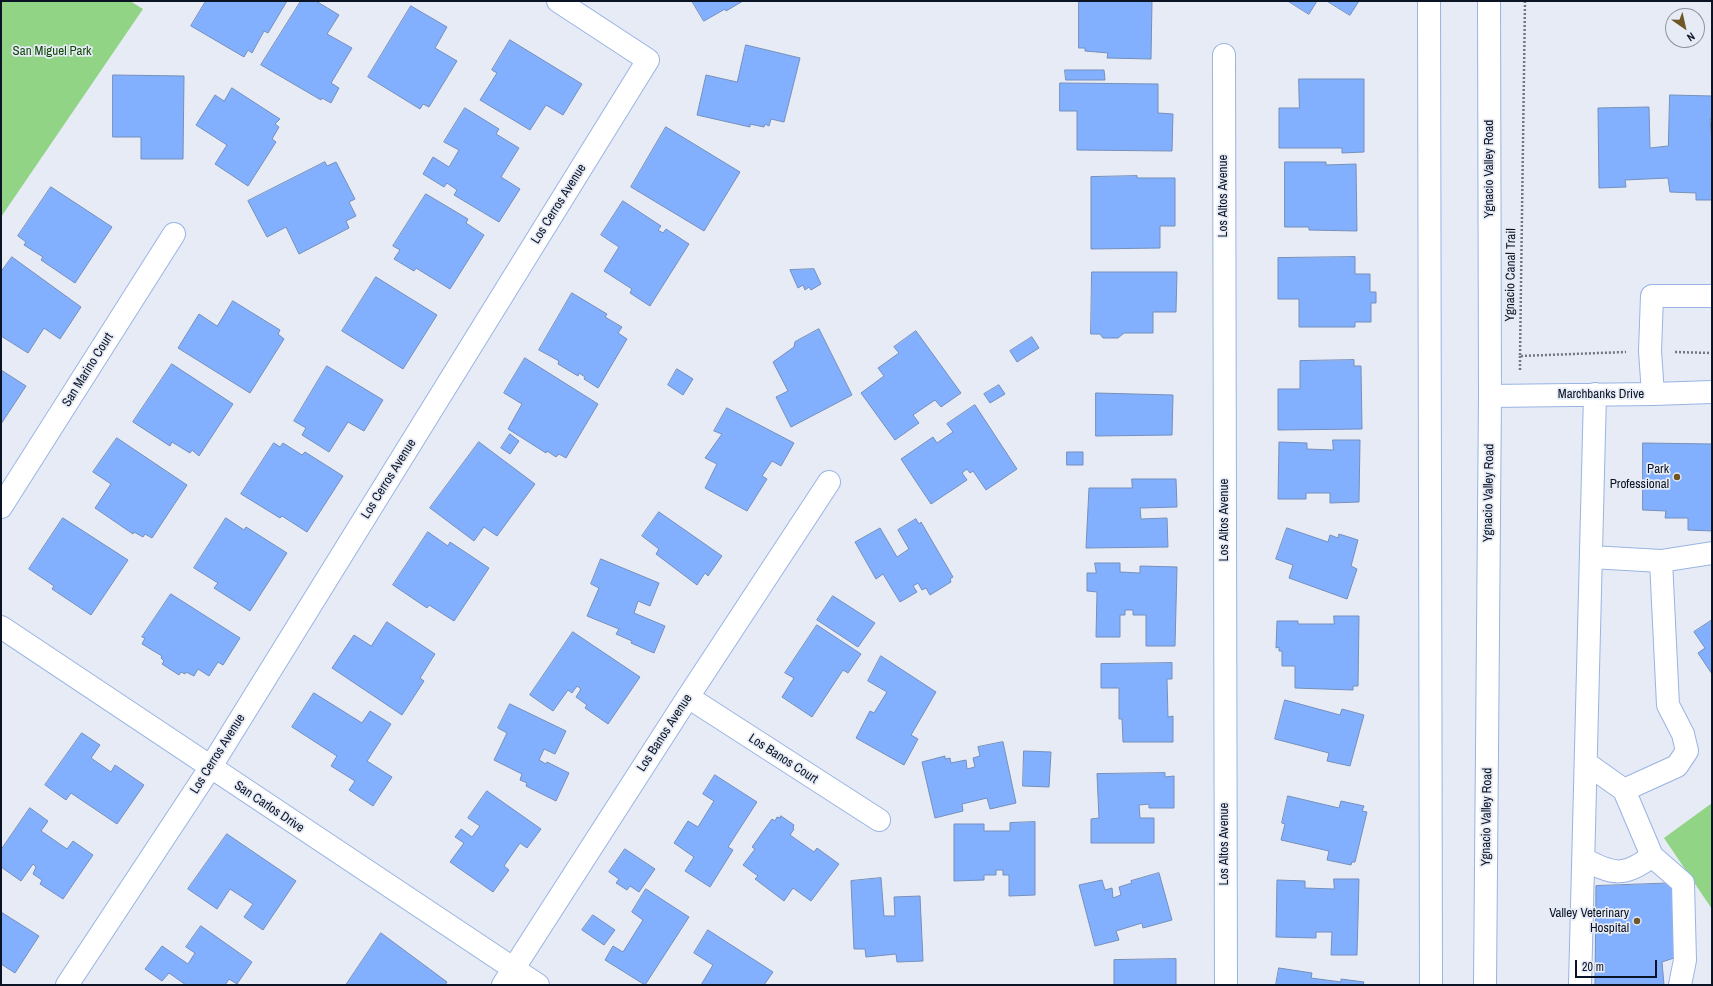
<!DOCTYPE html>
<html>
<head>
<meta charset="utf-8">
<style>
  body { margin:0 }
  #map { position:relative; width:1713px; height:986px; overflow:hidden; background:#e6ebf5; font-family:"Archivo Narrow",sans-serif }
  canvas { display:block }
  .frame { position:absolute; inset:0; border:2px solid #0b1425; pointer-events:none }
  .north { position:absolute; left:1665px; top:8px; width:40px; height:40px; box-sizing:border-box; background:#e6ebf5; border:1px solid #8e95a2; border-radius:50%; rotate:146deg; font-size:11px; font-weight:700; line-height:16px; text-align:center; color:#0b1425 }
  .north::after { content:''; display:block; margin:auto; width:14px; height:18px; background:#6f5627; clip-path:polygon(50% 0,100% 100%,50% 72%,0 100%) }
  .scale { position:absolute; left:1575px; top:960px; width:82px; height:18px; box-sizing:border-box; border:2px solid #0b1425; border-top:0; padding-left:5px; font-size:12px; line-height:14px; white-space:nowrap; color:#0b1425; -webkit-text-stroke:3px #e6ebf5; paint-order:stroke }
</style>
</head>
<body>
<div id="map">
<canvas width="1713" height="986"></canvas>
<div class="frame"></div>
<div class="north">N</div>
<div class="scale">20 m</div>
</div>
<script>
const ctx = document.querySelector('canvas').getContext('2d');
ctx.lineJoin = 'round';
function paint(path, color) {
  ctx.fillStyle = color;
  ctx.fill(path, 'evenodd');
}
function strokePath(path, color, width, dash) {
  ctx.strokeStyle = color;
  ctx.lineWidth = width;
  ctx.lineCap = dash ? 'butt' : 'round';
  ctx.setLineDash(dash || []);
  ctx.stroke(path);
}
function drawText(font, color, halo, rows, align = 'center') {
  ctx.font = font + ' "Archivo Narrow",sans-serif';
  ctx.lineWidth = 3.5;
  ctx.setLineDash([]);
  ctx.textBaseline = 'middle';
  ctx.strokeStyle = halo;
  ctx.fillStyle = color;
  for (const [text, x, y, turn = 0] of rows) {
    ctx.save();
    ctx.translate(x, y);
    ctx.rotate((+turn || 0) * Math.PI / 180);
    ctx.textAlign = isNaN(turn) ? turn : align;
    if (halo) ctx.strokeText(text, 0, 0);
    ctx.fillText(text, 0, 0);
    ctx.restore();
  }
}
paint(new Path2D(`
  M1 1H130L143 9 1 217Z
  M1712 803V909L1664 838Z`), '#91d486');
const building = new Path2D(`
  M206 1H287L268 33 264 31 252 53 248 50 244 57 191 26Z
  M301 1H316L339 15 327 34 352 48 331 83 339 88 331 103 322 98 321 100 261 65Z
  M692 1H743L726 11 725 9 704 21Z
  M1079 1H1152L1151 59 1107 58 1108 53 1085 51V48H1079Z
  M1288 1H1317L1309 14Z
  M1327 1H1359L1350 15Z
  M411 6 447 27 435 48 457 61 429 107 423 104 420 109 368 77Z
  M510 40 582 84 563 115 546 105 530 130 480 100 497 73 492 70Z
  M746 45 800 58 784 122 771 119 769 126 765 124 764 127 750 124V127L697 115 706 75 737 82Z
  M1065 70H1104L1105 80H1066Z
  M113 75 184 76 183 159H141V137H113Z
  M1299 79H1364V152L1342 153V148H1279V108H1299Z
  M1060 83 1158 84V113L1173 114 1172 151 1077 150V111H1060Z
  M232 88 280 119 275 124 279 127 272 139 276 142 248 186 215 164 227 145 196 125 215 95 224 101Z
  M1670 95 1712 96V119H1710L1712 143V200H1696V193L1670 192 1668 178 1625 180 1626 187 1599 188 1598 108 1649 107 1650 148 1668 146Z
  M465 108 499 129 496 134 519 148 501 177 520 189 499 222 454 195 457 190 447 183 444 187 423 174 433 157 449 167 459 150 444 142Z
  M666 127 740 172 704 231 631 187Z
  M325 162 327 166 336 162 355 199 349 202 356 216 346 221 349 228 299 254 286 227 267 237 248 201Z
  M1285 162H1326V165L1356 164 1357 231 1309 230V227H1285Z
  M1137 176V178H1175V226H1160V248L1091 249V177Z
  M51 187 112 227 75 283 41 260 43 257 24 245 26 242 18 236Z
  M426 194 468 219 466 223 484 235 450 289 416 268 414 271 394 259 400 250 393 246Z
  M623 201 661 226 658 230 663 233 666 229 689 244 650 306 630 293 632 289 604 271 619 247 601 235Z
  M12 257 81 307 60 339 44 328 28 353 1 336V272Z
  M1355 257V274H1370V292H1376V303H1371V322H1355V327H1299V299H1278V258Z
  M814 269 821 284 811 290 809 287 805 290 803 285 798 288 790 270Z
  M1092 272H1177L1176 312H1153V333H1124L1118 338H1103L1100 334H1091Z
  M376 277 437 315 403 369 342 331Z
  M572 293 607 314 605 317 622 327 618 333 627 339 598 388 584 379 585 377 579 373 578 376 558 364 559 361 539 350Z
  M233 301 280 330 278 334 284 339 250 393 178 348 199 314 217 326Z
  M819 329 852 395 791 427 776 397 788 391 773 362 794 347 795 342Z
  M916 331 961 393 941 407 935 400 913 415 919 423 895 440 861 393 884 376 878 368 899 353 894 347Z
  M1032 337 1039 348 1017 362 1010 351Z
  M525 358 598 404 566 458 559 454 556 457 547 451 546 453 508 429 522 404 504 393Z
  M1354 360V366H1361L1362 429 1278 430V389H1300V361Z
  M172 364 233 404 199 456 192 450 190 453 172 442 170 446 133 422Z
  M327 366 383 400 364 431 348 422 329 452 302 435 306 428 294 421Z
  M677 369 693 379 683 395 668 385Z
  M1 370 26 386 1 424Z
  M999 385 1005 394 990 403 984 394Z
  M1096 393 1173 395 1172 435 1096 436Z
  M975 405 1017 469 986 490 973 471 970 473 967 469 962 473 967 480 931 504 901 459 933 437 937 443 953 432 947 424Z
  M727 408 794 443 781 466 772 461 762 476 767 479 747 511 705 488 717 464 705 458 722 434 714 431Z
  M510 434 519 441 510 454 501 448Z
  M117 438 187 485 152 538 145 534 143 537 134 532 133 534 95 508 111 484 93 472Z
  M1333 440H1360L1359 502 1330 503V493H1306V499H1278L1279 442 1307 443V449L1333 450Z
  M479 442 535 484 497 536 484 527 474 541 430 508Z
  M274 443 280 447 283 443 302 455 305 452 343 476 307 532 282 516 280 518 241 494Z
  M1643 443 1712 444V531L1688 530V518H1665L1666 511 1643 510Z
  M1067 452H1083V465H1067Z
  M1132 479H1176L1177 507 1140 508 1141 519 1167 518 1168 547 1086 548 1089 488H1132Z
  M659 512 722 556 708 576 705 573 697 585 656 554 659 549 642 536Z
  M63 518 128 560 91 615 52 589 54 586 29 569Z
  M226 518 244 530 246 527 287 553 250 611 214 588 218 583 194 568Z
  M916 519 919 524 921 522 953 577 950 579 951 582 930 595 926 588 922 590 918 583 913 586 917 592 900 602 883 574 876 579 855 542 880 528 897 557 909 549 898 530Z
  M1287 528 1328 542 1330 535 1338 538 1339 534 1358 540 1351 566 1357 569 1347 599 1289 578 1293 565 1276 559Z
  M428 532 448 546 450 542 489 568 454 621 429 605 427 608 393 585Z
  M601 559 659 583 650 606 638 601 634 613 665 626 654 653 631 643 632 641 616 634 619 629 587 616 599 588 591 584Z
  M1095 563H1120V572L1140 573V566L1177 567 1175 646H1146V615H1133V610H1125V615H1120V637H1096L1097 592 1087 591V573H1096Z
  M171 594 240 638 223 665 218 662 209 676 198 669 194 676 186 672 185 674 181 672 179 675 162 664 164 661 161 658 162 656 142 644 145 638 142 637Z
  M833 596 875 623 858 647 817 620Z
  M1334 616H1359L1358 686H1353V690L1295 688V666H1282V651H1279V647L1276 648 1277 621H1298V624H1334Z
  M1712 620V674L1698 653 1705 648 1694 632Z
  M387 622 435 654 420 678 424 681 402 715 332 668 354 635 371 646Z
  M817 625 861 654 848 673 843 670 812 717 782 697 794 678 785 673Z
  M573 632 640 677 608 724 585 708 587 705 576 697 581 689 577 686 572 693 568 690 553 711 530 695Z
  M881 656 936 692 911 735 918 739 904 765 856 738 870 711 874 713 887 692 868 681Z
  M1172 663V679H1167L1168 717 1173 716V742H1123L1122 719H1119V688H1101V664Z
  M314 693 362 723 370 711 391 724 367 761 392 777 373 806 349 790 355 781 331 766 337 756 292 727Z
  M1285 700 1340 715 1342 709 1364 715 1350 766 1327 761 1329 753 1275 739Z
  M510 704 566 731 555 754 544 749 539 760 546 764 547 762 569 773 556 801 526 786 527 783 520 780 522 774 494 760 507 733 498 728Z
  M82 733 100 745 91 758 111 772 115 765 144 785 117 824 71 793 66 800 45 785Z
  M1003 742 1016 803 990 809 987 798 962 804 963 811 935 818 922 762 945 756V759L950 758 951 763 966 760 967 769 975 767 973 758 980 756 978 747Z
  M1024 751 1051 752 1049 787 1023 786Z
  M1165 773V777L1174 776V808H1149V804L1139 805 1140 818H1154V843H1091V819L1099 818 1097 774Z
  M715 775 757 802 728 847 733 850 710 887 685 871 694 857 674 843 688 821 698 827 714 801 703 794Z
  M487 791 541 829 527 848 520 843 504 866 509 870 493 892 450 862 464 843 455 837 461 829 472 837 480 826 468 818Z
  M1288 796 1339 808 1341 801 1364 806 1362 811 1367 812 1355 862H1352L1351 865 1327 860 1329 851 1281 840 1285 824 1282 823Z
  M30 808 48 821 41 831 67 849 73 841 93 855 63 899 40 884 42 880 33 874 36 867 33 864 21 881 1 867V850Z
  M781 816 794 825 793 828 794 829 790 835 814 852 817 848 839 864 811 901 793 888 784 901 755 879 758 876 743 865 755 849 752 847 772 819 775 821 777 817 780 818Z
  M1035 822V895L1009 896V875H1003V870H996V875H984V880L954 881V824H984V831H1010V823Z
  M227 834 296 881 263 930 244 917 253 904 230 889 217 909 188 889Z
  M625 849 655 869 639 892 630 886 627 890 616 883 619 879 609 872Z
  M1159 873 1172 920 1143 928 1142 923 1116 931 1119 940 1095 946 1079 885 1102 880 1105 890 1112 888 1113 898 1121 895 1119 887 1132 883 1131 881Z
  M881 878 884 916H895L894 897 920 896 923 961 897 962 896 954 866 957 865 949H854L851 881Z
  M1334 879H1359L1357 955H1331L1332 932H1316V938L1276 937 1277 880 1305 881V888L1334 889Z
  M1679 883 1677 957 1662 962 1664 985H1595L1596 886Z
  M646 889 689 917 645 985 605 960 613 946 623 952 643 920 632 912Z
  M1 912 39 936 15 973 1 964Z
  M593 915 615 930 604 945 582 930Z
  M201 926 252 962 237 984 229 979 225 985H186L169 973 162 981 145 969 162 946 188 964 195 953 186 947Z
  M708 930 773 972 764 985H701L713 965 694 953Z
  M381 933 447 982 445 985H346Z
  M1176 959V985H1114V960Z
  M1279 968 1312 973 1311 978 1341 982V979L1364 982 1363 985H1276Z`);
paint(building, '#83b0fe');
strokePath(building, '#758fbc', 1);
const minor = new Path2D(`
  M1224 55 1226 985
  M1653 394 1650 351 1652 296H1712
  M1490 396 1653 394 1712 392
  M1 507 174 234
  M1591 557 1661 561 1712 553
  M1661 561 1668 705 1683 734 1687 751 1677 766 1624 790 1652 856 1683 883 1685 960 1680 985
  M1 627 538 985
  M688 697 879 820
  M1586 763 1624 790
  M1584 859C1613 875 1625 877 1652 856
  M67 985 210 768 648 60 558 1
  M503 985 688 697 829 482
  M1580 985 1595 394`);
const highway = new Path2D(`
  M1429 1 1431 985
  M1485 985 1490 396 1489 1`);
strokePath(minor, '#99b4e3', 24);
strokePath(highway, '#99b4e3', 24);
strokePath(new Path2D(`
  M1525 1 1520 356 1626 352
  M1675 352 1712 353
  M1520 370V356`), '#6f7684', 2.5, [2, 2]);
strokePath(minor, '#fff', 22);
strokePath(highway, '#fff', 22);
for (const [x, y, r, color] of [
  [1677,477,4,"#6f5627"],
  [1637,921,4,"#6f5627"]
]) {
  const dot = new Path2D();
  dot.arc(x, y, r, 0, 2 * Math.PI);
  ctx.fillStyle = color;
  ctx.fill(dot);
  strokePath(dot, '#e6ebf5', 1.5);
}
drawText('13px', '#114a07', '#e6ebf5', [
  ["San Miguel Park",52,52]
]);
drawText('13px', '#0b1425', '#e6ebf5', [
  ["Ygnacio Valley Road",1490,169,-90],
  ["Los Altos Avenue",1224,196,-90],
  ["Los Cerros Avenue",559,204,-58],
  ["Ygnacio Canal Trail",1511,275,-89],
  ["San Marino Court",88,370,-58],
  ["Marchbanks Drive",1601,395],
  ["Los Cerros Avenue",389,479,-58],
  ["Ygnacio Valley Road",1489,493,-89],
  ["Los Altos Avenue",1225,520,-90],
  ["Los Banos Avenue",665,733,-57],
  ["Los Cerros Avenue",218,754,-58],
  ["Los Banos Court",783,759,33],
  ["San Carlos Drive",269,807,34],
  ["Ygnacio Valley Road",1487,817,-89],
  ["Los Altos Avenue",1225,844,-90]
]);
drawText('13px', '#0b1425', '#e6ebf5', [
  ["Park",1669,470],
  ["Professional",1669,485],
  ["Valley Veterinary",1629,914],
  ["Hospital",1629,929]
], 'right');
</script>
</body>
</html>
